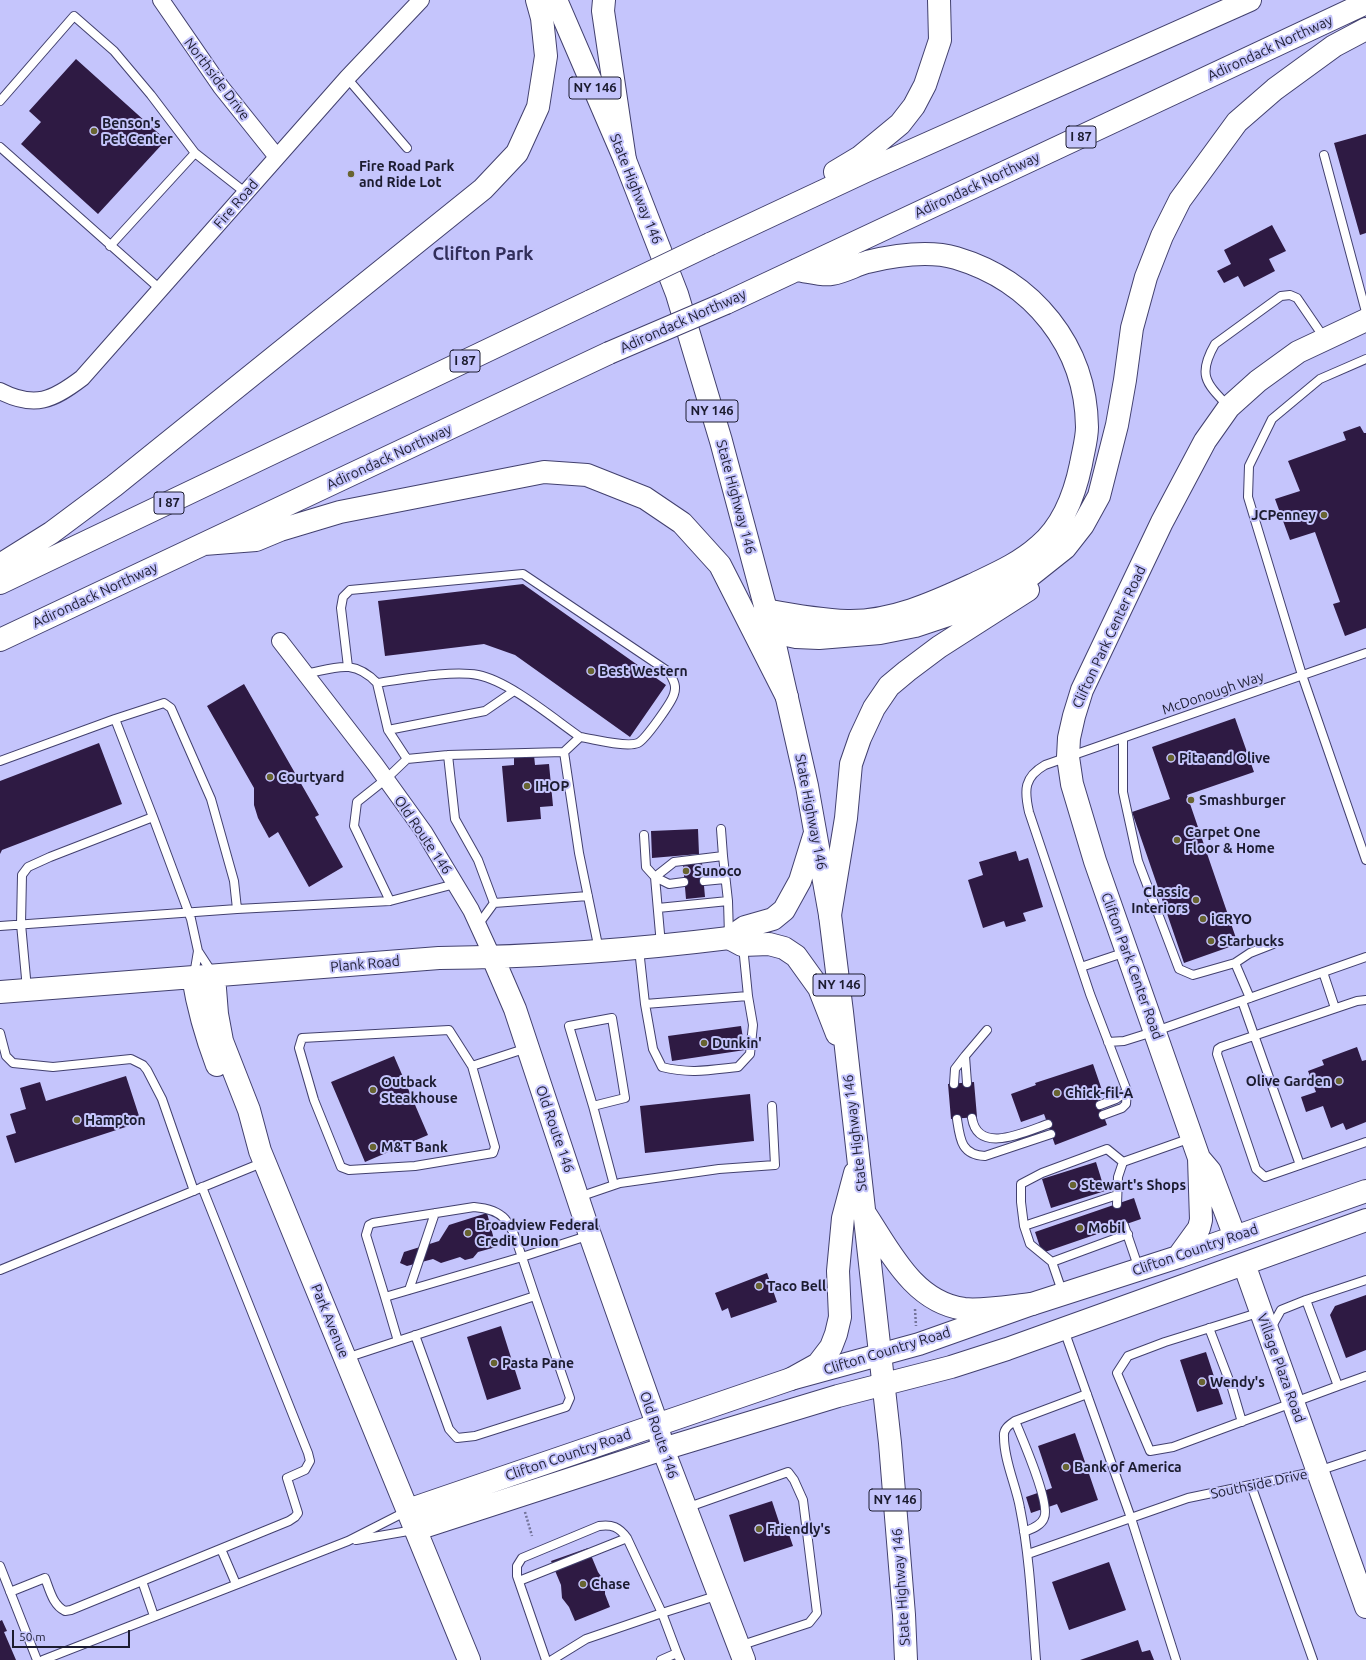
<!DOCTYPE html>
<html>
<head>
<meta charset="utf-8">
<style>
  body { margin:0 }
  #map { position:relative; width:1366px; height:1660px; overflow:hidden; background:#c5c5fc; font-family:Ubuntu,sans-serif }
  canvas { display:block }
  .scale { position:absolute; left:12px; top:1630px; width:118px; height:18px; box-sizing:border-box; border:2px solid #1c1c30; border-top:0; padding-left:5px; font-size:12px; line-height:14px; white-space:nowrap; color:#1c1c30; -webkit-text-stroke:3px #c5c5fc; paint-order:stroke }
</style>
</head>
<body>
<div id="map">
<canvas width="1366" height="1660"></canvas>
<div class="scale">50 m</div>
</div>
<script>
const ctx = document.querySelector('canvas').getContext('2d');
ctx.lineJoin = 'round';
function paint(path, color) {
  ctx.fillStyle = color;
  ctx.fill(path, 'evenodd');
}
function strokePath(path, color, width, dash) {
  ctx.strokeStyle = color;
  ctx.lineWidth = width;
  ctx.lineCap = dash ? 'butt' : 'round';
  ctx.setLineDash(dash || []);
  ctx.stroke(path);
}
function drawText(font, color, halo, rows, align = 'center') {
  ctx.font = font + ' Ubuntu,sans-serif';
  ctx.lineWidth = 4;
  ctx.setLineDash([]);
  ctx.textBaseline = 'middle';
  ctx.strokeStyle = halo;
  ctx.fillStyle = color;
  for (const [text, x, y, turn = 0] of rows) {
    ctx.save();
    ctx.translate(x, y);
    ctx.rotate((+turn || 0) * Math.PI / 180);
    ctx.textAlign = isNaN(turn) ? turn : align;
    if (halo) ctx.strokeText(text, 0, 0);
    ctx.fillText(text, 0, 0);
    ctx.restore();
  }
}
paint(new Path2D(`
  M76 59 166 140 98 214 21 144 41 122 29 111Z
  M1366 134V233L1360 235 1334 143Z
  M1272 225 1286 251 1269 259 1275 271 1244 287 1238 276 1224 283 1217 271 1231 264 1224 250Z
  M1360 426 1364 433H1366V628L1345 636 1333 604 1340 602 1315 532 1290 540 1275 499 1300 491 1288 461 1346 440 1343 432Z
  M523 584 666 685 630 737 515 655 484 644 385 656 378 601Z
  M244 684 319 815 315 817 343 867 309 887 278 832 269 838 258 818 254 805V788L207 706Z
  M1235 718 1254 772 1187 795 1238 944 1184 963 1132 812 1170 799 1152 747Z
  M99 743 122 804 2 850 0 854V781Z
  M534 755 535 765 549 764 553 806 540 807 541 819 507 822 502 766 514 765V756Z
  M698 829 699 854 652 858 651 831Z
  M1016 851 1019 861 1028 858 1043 907 1023 913 1026 921 1006 927 1004 921 983 928 968 880 983 875 979 862Z
  M702 863 705 897 686 899 683 864Z
  M741 1026 745 1050 672 1061 668 1036Z
  M1357 1047 1362 1061 1366 1060V1122L1346 1130 1343 1123 1331 1128 1323 1106 1306 1112 1301 1097 1316 1092 1308 1071 1324 1065 1322 1060Z
  M394 1056 428 1135 365 1162 331 1082Z
  M1093 1064 1103 1093 1096 1095 1107 1125 1055 1145 1044 1114 1021 1122 1011 1094 1036 1085 1035 1083Z
  M126 1076 141 1122 15 1163 6 1136 16 1133 10 1114 26 1109 20 1088 40 1082 46 1101Z
  M974 1082 977 1117 951 1119 948 1084Z
  M750 1094 754 1141 645 1153 640 1106Z
  M1096 1162 1105 1191 1051 1208 1042 1179Z
  M1134 1198 1141 1219 1042 1253 1035 1232Z
  M487 1213 496 1247 478 1252 473 1258 465 1260 460 1257 441 1263 433 1259 407 1266 400 1263 404 1252 439 1241 449 1225Z
  M767 1273 777 1302 731 1318 728 1308 722 1311 715 1293Z
  M1366 1295V1350L1346 1358 1330 1315 1335 1306Z
  M501 1326 521 1389 487 1400 467 1337Z
  M1206 1352 1223 1404 1197 1412 1180 1360Z
  M1075 1433 1098 1500 1061 1513 1057 1504 1031 1513 1026 1497 1052 1488 1038 1446Z
  M772 1501 780 1525 785 1523 793 1546 744 1562 729 1515Z
  M588 1548 598 1572 605 1582V1594L610 1607 575 1621 569 1607 562 1598 561 1585 551 1561Z
  M1109 1562 1126 1610 1069 1630 1052 1582Z
  M2 1620 7 1631 4 1632 16 1660H0V1621Z
  M1138 1640 1142 1652 1150 1650 1154 1660H1080Z`), '#2e1a43');
const lane = new Path2D(`
  M347 78 407 148
  M0 101 74 16 114 51 151 95 195 153 246 193
  M0 147 160 289
  M1324 155 1366 312
  M110 246 195 153
  M1366 359 1320 379 1272 419 1249 466 1248 497 1302 675 1366 860
  M1228 406C1206 383 1197 375 1215 344L1281 296 1290 295 1297 298 1325 339
  M348 667 341 608 343 597 350 590 523 574 669 672C673 680 677 685 674 694 672 702 645 740 638 743 626 748 594 739 580 737
  M305 674C336 668 353 658 377 683
  M388 730 485 711 514 691
  M1123 738V792L1138 861 1179 969 1193 975 1235 963 1250 953 1273 944
  M448 755 455 819 478 860 494 903 478 925
  M407 759 388 730 377 683C406 679 451 670 478 675 509 681 554 719 580 737L564 752
  M0 761 115 719
  M721 829 723 856
  M644 835 646 867 655 877 661 945
  M704 881 725 879
  M684 882 669 884 655 877 674 862 723 856 728 901
  M390 901 354 826 357 802 386 779 407 759 448 755 564 752 579 853 599 950
  M494 903 588 896
  M658 908 728 901 729 936
  M237 909 390 901 455 884
  M0 926 237 909 234 881 211 799 171 708 164 703 115 719 153 817
  M639 949 645 1004 748 996 743 946
  M198 951 213 974
  M1126 952 1081 967 1029 812C1024 790 1024 777 1045 765L1366 653
  M1235 963 1250 998
  M1081 967 1090 994 1127 1091 1116 1099 1100 1105
  M1323 972 1335 1008
  M27 989 21 924 22 875 28 867 50 857 153 817 191 919 198 951 194 975
  M1366 1000 1357 1001 1221 1047 1218 1049 1217 1054 1256 1169 1265 1177 1366 1142
  M1242 1001 1300 1165
  M645 1004 653 1049 662 1067C690 1074 710 1070 738 1067L750 1054 753 1025 748 996
  M0 1033 6 1056 13 1063 53 1067 131 1059 143 1065 147 1070 162 1099 194 1191
  M1108 1042 1124 1041 1156 1031 1366 957
  M472 1066 495 1147 493 1153 415 1166 349 1170 341 1167 314 1100 299 1048 302 1038 449 1030 472 1066 527 1048
  M967 1083 965 1056 987 1030
  M954 1084 955 1069 965 1056
  M593 1106 625 1098 612 1018 569 1026 593 1106 614 1185
  M1103 1115 1122 1108 1126 1104 1127 1091
  M972 1118C978 1155 1025 1132 1048 1124
  M957 1119C960 1139 961 1155 985 1156L1051 1134
  M579 1197 620 1183 719 1169 775 1165 772 1106
  M1117 1204 1118 1177 1123 1162 1191 1138
  M1124 1225 1139 1269
  M1024 1226 1021 1202V1184L1042 1173 1107 1149 1123 1162
  M1052 1262 1128 1234
  M0 1270 264 1162
  M409 1290 435 1213
  M1063 1294 1052 1262 1030 1244 1024 1226 1117 1195
  M385 1297 366 1235 369 1225 373 1223 474 1207C510 1210 511 1227 522 1257L385 1297 398 1341
  M1261 1312 1165 1342 1128 1356 1117 1373 1150 1451 1173 1447 1338 1386 1306 1300 1366 1280
  M1209 1328 1232 1388 1242 1422
  M1271 1328 1281 1310 1306 1300
  M1064 1330 1131 1518 1176 1660
  M415 1335 449 1429 457 1438 475 1436 566 1407 570 1398 535 1296
  M346 1358 535 1296 522 1257 590 1235
  M1338 1386 1366 1376
  M1015 1421C1022 1438 1051 1504 1044 1518 1041 1526 1031 1529 1024 1532
  M1251 1485 1313 1660
  M686 1508 788 1472 794 1480 803 1500 817 1613 809 1623 739 1646
  M356 1540 414 1530
  M221 1549 236 1584
  M1028 1554 1188 1498 1318 1471 1366 1455
  M0 1566 37 1660
  M142 1581 154 1616
  M519 1581 627 1538
  M10 1592 45 1578C50 1591 53 1605 65 1611L71 1610 289 1521 295 1517 298 1513 287 1478 305 1470 310 1461 308 1453 202 1187
  M677 1653 662 1613 719 1595
  M43 1660 348 1541 407 1511
  M546 1660 517 1576V1566L522 1558 599 1526C612 1524 619 1527 627 1538L662 1613 586 1639 552 1660
  M661 1660 677 1653 680 1660
  M1036 1660C1032 1609 1030 1558 1020 1508 1016 1485 1004 1461 1004 1437 1003 1429 1009 1425 1015 1421L1087 1394`);
const street = new Path2D(`
  M161 0 221 87 277 157
  M0 391C35 409 53 400 82 378L347 78 421 0
  M280 641 375 764 424 832 471 910 493 958`);
const secondary = new Path2D(`
  M493 958 515 1009 590 1235 657 1424 663 1449 744 1660
  M214 976 217 1014 222 1041 249 1110 260 1151 469 1660
  M193 977C198 1008 206 1036 217 1065
  M0 992 439 958C536 957 633 950 729 938
  M1235 1237 1210 1171 1199 1158 1095 861 1072 784 1068 757 1069 738 1074 716 1082 690 1162 522 1205 441 1229 407 1258 381 1298 352 1366 320
  M1178 1257 1199 1228 1201 1220 1199 1158
  M1244 1264 1366 1607
  M408 1510 791 1379 919 1344 1032 1304 1178 1257 1366 1191
  M417 1529 663 1449 838 1396 951 1367 1007 1349 1366 1220`);
const primary = new Path2D(`
  M556 0 625 160 677 294 721 441 772 632 807 786 830 915 842 1012 890 1443 904 1615 906 1660
  M814 836 800 881 784 910 773 919 745 927 729 938 742 945 769 944 784 948 796 956 819 988 837 1034
  M866 1215C891 1253 914 1302 964 1309 983 1311 1012 1306 1032 1304
  M791 1379 818 1364 831 1347 836 1334 840 1317 838 1271 843 1218 855 1173`);
const highway = new Path2D(`
  M604 0 603 11 625 160
  M835 172 860 157 900 124 914 106 925 85 940 40 939 0
  M710 244 866 171 1250 0
  M726 303 1366 3
  M204 544 256 540 280 530 340 512 544 472 587 475 645 498 682 523 720 565 787 697
  M0 565 51 533 114 486 483 189 517 153 538 107 546 56 542 18 537 0
  M0 583 591 301
  M765 610C792 615 819 620 847 621 891 622 933 603 972 585 995 574 1019 564 1039 546 1063 526 1075 493 1081 464 1083 452 1087 439 1087 427 1086 346 1033 281 956 258 928 250 896 255 867 262 856 265 844 272 832 274 821 276 807 271 796 270
  M772 632 796 637 819 638 880 633 915 626 951 614 1031 575 1065 548 1083 525 1099 496 1117 425 1125 380 1132 328 1146 277 1162 236 1180 200 1237 122 1275 89 1334 46 1366 29
  M0 640 609 353
  M830 915 846 818 851 764 860 738 874 708 889 686 907 671 939 647 1028 590`);
strokePath(lane, '#42406e', 10);
strokePath(street, '#42406e', 18);
strokePath(secondary, '#42406e', 24);
strokePath(primary, '#42406e', 24);
strokePath(highway, '#42406e', 24);
strokePath(new Path2D(`
  M915 1309 916 1326
  M525 1512 532 1536`), '#737399', 2.5, [2, 2]);
strokePath(lane, '#fff', 8);
strokePath(street, '#fff', 16);
strokePath(secondary, '#fff', 22);
strokePath(primary, '#fff', 22);
strokePath(highway, '#fff', 22);
const highwayBridge = new Path2D(`
  M591 301 710 244
  M609 353 726 303`);
strokePath(highwayBridge, '#42406e', 24, []);
strokePath(highwayBridge, '#fff', 22);
for (const [x, y, r, color] of [
  [94,131,4,"#686431"],
  [351,174,4,"#686431"],
  [1324,515,4,"#686431"],
  [591,671,4,"#686431"],
  [1171,758,4,"#686431"],
  [270,777,4,"#686431"],
  [527,786,4,"#686431"],
  [1191,800,4,"#686431"],
  [1177,840,4,"#686431"],
  [686,871,4,"#686431"],
  [1196,900,4,"#686431"],
  [1203,919,4,"#686431"],
  [1211,941,4,"#686431"],
  [704,1043,4,"#686431"],
  [1339,1081,4,"#686431"],
  [373,1090,4,"#686431"],
  [1057,1093,4,"#686431"],
  [77,1120,4,"#686431"],
  [373,1147,4,"#686431"],
  [1073,1185,4,"#686431"],
  [1080,1228,4,"#686431"],
  [468,1233,4,"#686431"],
  [759,1286,4,"#686431"],
  [494,1363,4,"#686431"],
  [1202,1382,4,"#686431"],
  [1066,1467,4,"#686431"],
  [759,1529,4,"#686431"],
  [583,1584,4,"#686431"]
]) {
  const dot = new Path2D();
  dot.arc(x, y, r, 0, 2 * Math.PI);
  ctx.fillStyle = color;
  ctx.fill(dot);
  strokePath(dot, '#c5c5fc', 1.5);
}
for (const [x, y, w] of [
  [595,88,52],
  [1081,137,30],
  [465,361,30],
  [712,411,52],
  [169,503,30],
  [839,985,52],
  [895,1500,52]
]) {
  const box = new Path2D();
  box.roundRect(x - w / 2, y - 11, w, 22, 3);
  ctx.fillStyle = '#c5c5fc';
  ctx.fill(box);
  strokePath(box, '#1c1c30', 1);
}
drawText('bold 13px', '#1c1c30', null, [
  ["NY 146",595,88],
  ["I 87",1081,137],
  ["I 87",465,361],
  ["NY 146",712,411],
  ["I 87",169,503],
  ["NY 146",839,985],
  ["NY 146",895,1500]
]);
drawText('14px', '#1c1c30', '#c5c5fc', [
  ["Adirondack Northway",1270,48,-25],
  ["Northside Drive",217,79,53],
  ["Adirondack Northway",977,185,-25],
  ["State Highway 146",636,189,68],
  ["Fire Road",236,204,-49],
  ["Adirondack Northway",683,321,-24],
  ["Adirondack Northway",389,457,-25],
  ["State Highway 146",736,497,75],
  ["Adirondack Northway",95,595,-25],
  ["Clifton Park Center Road",1109,637,-65],
  ["McDonough Way",1213,693,-19],
  ["State Highway 146",811,812,79],
  ["Old Route 146",423,835,56],
  ["Plank Road",365,964,-5],
  ["Clifton Park Center Road",1132,966,70],
  ["Old Route 146",555,1129,71],
  ["State Highway 146",855,1133,-97],
  ["Clifton Country Road",1195,1250,-19],
  ["Park Avenue",330,1321,68],
  ["Clifton Country Road",887,1351,-17],
  ["Village Plaza Road",1281,1368,70],
  ["Old Route 146",659,1435,71],
  ["Clifton Country Road",568,1455,-19],
  ["Southside Drive",1259,1484,-12],
  ["State Highway 146",901,1587,-94]
]);
drawText('bold 14px', '#1c1c30', '#c5c5fc', [
  ["Benson's",102,123],
  ["Pet Center",102,139],
  ["Fire Road Park",359,166],
  ["and Ride Lot",359,182],
  ["JCPenney",1316,515,"right"],
  ["Best Western",599,671],
  ["Pita and Olive",1179,758],
  ["Courtyard",278,777],
  ["IHOP",535,786],
  ["Smashburger",1199,800],
  ["Carpet One",1185,832],
  ["Floor & Home",1185,848],
  ["Sunoco",694,871],
  ["Classic",1188,892,"right"],
  ["Interiors",1188,908,"right"],
  ["iCRYO",1211,919],
  ["Starbucks",1219,941],
  ["Dunkin'",712,1043],
  ["Olive Garden",1331,1081,"right"],
  ["Outback",381,1082],
  ["Steakhouse",381,1098],
  ["Chick-fil-A",1065,1093],
  ["Hampton",85,1120],
  ["M&T Bank",381,1147],
  ["Stewart's Shops",1081,1185],
  ["Broadview Federal",476,1225],
  ["Credit Union",476,1241],
  ["Mobil",1088,1228],
  ["Taco Bell",767,1286],
  ["Pasta Pane",502,1363],
  ["Wendy's",1210,1382],
  ["Bank of America",1074,1467],
  ["Friendly's",767,1529],
  ["Chase",591,1584]
], 'left');
drawText('bold 18px', '#312e5a', '#c5c5fc', [
  ["Clifton Park",483,254]
]);
</script>
</body>
</html>
